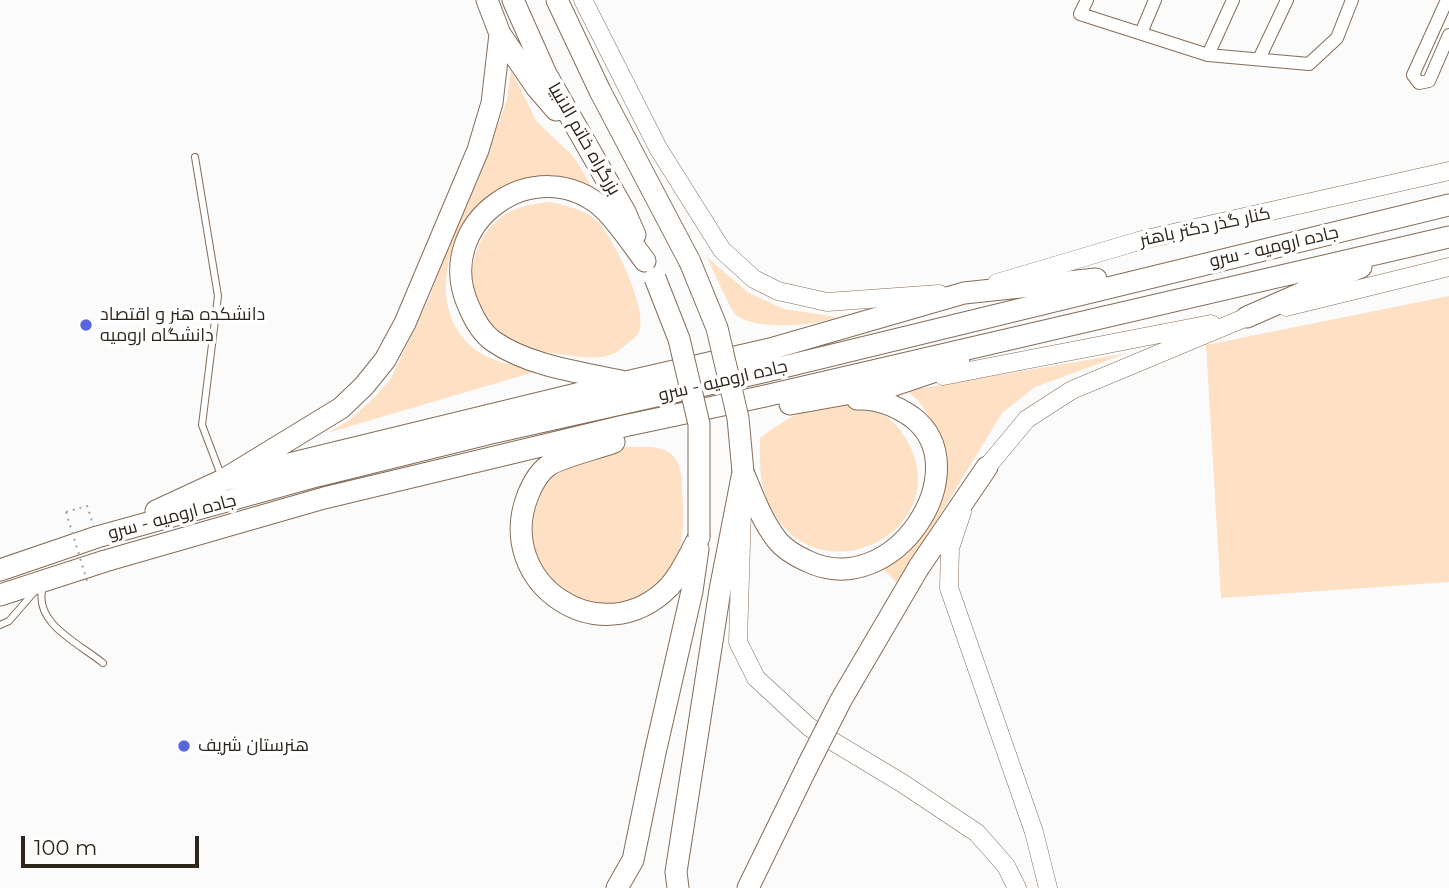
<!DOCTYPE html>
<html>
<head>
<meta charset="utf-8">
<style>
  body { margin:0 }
  #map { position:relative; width:1449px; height:888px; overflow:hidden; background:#fbfbfb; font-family:Montserrat,sans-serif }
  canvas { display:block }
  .scale { position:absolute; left:21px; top:836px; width:178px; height:32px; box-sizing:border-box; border:4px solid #2e251c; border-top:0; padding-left:9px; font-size:21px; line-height:24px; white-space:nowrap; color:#2e251c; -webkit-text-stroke:5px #fff; paint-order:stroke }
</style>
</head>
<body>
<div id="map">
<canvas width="1449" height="888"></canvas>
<div class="scale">100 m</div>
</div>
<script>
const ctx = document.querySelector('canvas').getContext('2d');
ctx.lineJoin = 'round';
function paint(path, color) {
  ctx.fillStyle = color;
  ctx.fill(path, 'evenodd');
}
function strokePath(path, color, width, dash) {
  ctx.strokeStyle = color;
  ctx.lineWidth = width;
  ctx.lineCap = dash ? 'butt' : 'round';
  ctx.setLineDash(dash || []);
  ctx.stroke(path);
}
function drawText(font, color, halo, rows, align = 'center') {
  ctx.font = font + ' Montserrat,Cairo,sans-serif';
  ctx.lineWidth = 7;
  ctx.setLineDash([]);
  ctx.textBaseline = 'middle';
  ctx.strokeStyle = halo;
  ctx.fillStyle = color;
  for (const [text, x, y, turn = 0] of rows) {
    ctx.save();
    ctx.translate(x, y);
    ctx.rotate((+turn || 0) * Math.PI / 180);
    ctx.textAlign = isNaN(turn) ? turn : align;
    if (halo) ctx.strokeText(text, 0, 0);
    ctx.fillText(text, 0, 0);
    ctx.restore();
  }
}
paint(new Path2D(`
  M511 70 537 122 574 157 592 187C567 180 545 173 519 180 456 197 418 299 471 346 489 363 518 366 541 370L327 433 348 421 375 397 390 380 430 296 452 234 478 180 507 100Z
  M550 202C567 206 585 209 598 222 614 239 646 306 640 329 638 338 628 342 622 348 608 361 584 358 566 355 545 352 524 352 505 340 461 314 462 248 500 218 515 206 532 204 550 202Z
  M707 257 749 293 784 309 837 317C815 326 756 331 736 315 730 310 712 267 707 257Z
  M1449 296V582L1221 598 1206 345Z
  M1128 353 1035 387 1002 413 898 584 883 569C929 528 962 500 937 435 931 419 921 399 906 391Z
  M835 402C865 404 891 412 907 440 961 536 802 608 764 491 759 474 760 455 760 438 788 417 801 410 835 402Z
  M628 447C641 447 658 445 670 453 682 462 682 479 682 492 684 514 685 541 675 561 657 597 617 611 580 599 526 581 518 508 558 472 571 460 610 449 628 447Z`), '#fee0c5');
const service = new Path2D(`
  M195 157 218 296 202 425 221 475
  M43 587C32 623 80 644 103 663
  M0 625 9 621 35 591`);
const minor = new Path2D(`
  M1087 0 1080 14 1208 55 1309 64 1337 38 1352 0
  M1447 0 1413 75 1419 83 1429 81 1449 35
  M1141 33 1155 0
  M1208 55 1233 0
  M1259 59 1287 0`);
const secondary = new Path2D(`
  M583 0 658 148 722 250 754 279 778 291 827 302 939 294
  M997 283 1142 240 1449 171
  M1286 307 1449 267
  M943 376 1211 324
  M981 478 987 467 1027 419 1072 390 1247 317
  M742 511 738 642 756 678 809 727 902 783 977 833 1006 866 1017 888
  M962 512 950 548 949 588 1034 832 1048 888`);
const trunk = new Path2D(`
  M487 0 500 34 537 88 556 110
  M513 0 546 74 625 212 635 235
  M557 0 600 91 690 262
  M1247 317 1361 267
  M621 381C579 372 529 366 493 341 482 333 474 319 469 307 430 222 538 147 605 210 620 225 632 244 645 261
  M790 404 891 386 959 363
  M614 442C599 448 561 457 549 465 539 472 532 485 528 495 493 583 601 656 669 587 682 573 690 553 699 537
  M743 472C753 496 761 519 777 540 784 549 796 556 807 561 894 603 980 468 912 417 895 405 878 398 857 399
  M223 480 626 382 770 349 964 293 1096 279
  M156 511 223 480 341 408 364 386 385 360 405 323 478 150 492 103 500 34
  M919 567 987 467
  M0 570 97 537 317 476 491 433 767 371 1449 205
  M0 595 105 561 324 498 624 426 765 396 1449 237
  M617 888 633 860 655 753 692 591 698 549
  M678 888 676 872 720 590 743 472
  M748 888 808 765`);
strokePath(service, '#856d58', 8);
strokePath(minor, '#856d58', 14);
strokePath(secondary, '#856d58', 19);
strokePath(trunk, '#856d58', 23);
strokePath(new Path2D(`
  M66 512 87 506 92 521`), '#a7a3a0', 2, [2, 5]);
strokePath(service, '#fff', 6);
strokePath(minor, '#fff', 12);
strokePath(secondary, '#fff', 18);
strokePath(trunk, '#fff', 21);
const trunkBridge = new Path2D(`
  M690 262 717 328 738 418 743 472
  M655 278 679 339 699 424V537
  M808 765 841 700 919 567`);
strokePath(trunkBridge, '#856d58', 23, []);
strokePath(new Path2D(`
  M66 512 88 584`), '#a7a3a0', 2, [2, 5]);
strokePath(trunkBridge, '#fff', 21);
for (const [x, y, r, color] of [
  [86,325,7,"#5967de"],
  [184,746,7,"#5967de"]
]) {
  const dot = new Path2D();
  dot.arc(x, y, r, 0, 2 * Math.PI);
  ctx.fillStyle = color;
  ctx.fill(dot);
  strokePath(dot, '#fff', 2.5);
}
drawText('18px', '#2e251c', '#fff', [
  ["بزرگراه خاتم الانبیا",584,139,60],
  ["کنار گذر دکتر باهنر",1205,227,-12],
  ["جاده ارومیه - سرو",1274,247,-13],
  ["جاده ارومیه - سرو",723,381,-13],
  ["جاده ارومیه - سرو",172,517,-15]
]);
drawText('18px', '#2e251c', '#fff', [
  ["دانشکده هنر و اقتصاد",100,315],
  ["دانشگاه ارومیه",100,336],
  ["هنرستان شریف",198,746]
], 'left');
</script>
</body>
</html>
